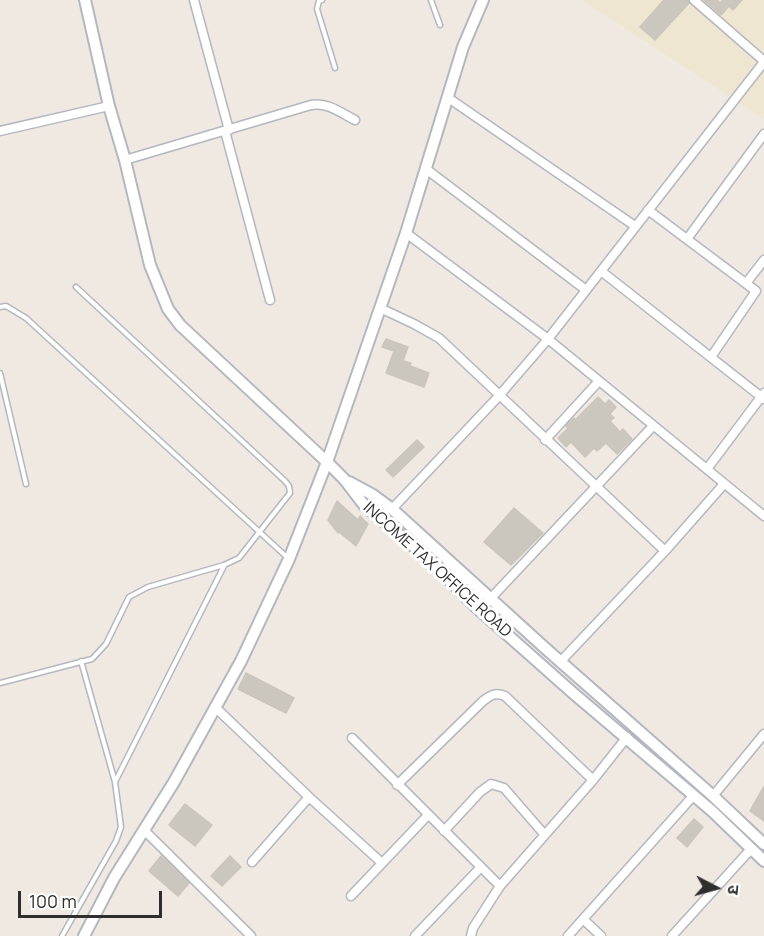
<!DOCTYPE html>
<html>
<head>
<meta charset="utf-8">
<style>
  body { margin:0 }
  #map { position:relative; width:764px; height:936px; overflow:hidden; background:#efe9e1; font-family:Manrope,"Noto Sans Devanagari",sans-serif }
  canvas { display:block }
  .north { position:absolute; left:686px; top:858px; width:60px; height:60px; -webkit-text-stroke:4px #fff; paint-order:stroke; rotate:96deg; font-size:16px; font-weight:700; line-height:24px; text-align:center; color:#2e2e2e }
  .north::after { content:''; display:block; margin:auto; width:21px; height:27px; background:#2e2e2e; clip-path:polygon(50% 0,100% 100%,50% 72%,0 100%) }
  .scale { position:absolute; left:18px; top:891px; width:144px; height:27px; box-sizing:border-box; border:3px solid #2e2e2e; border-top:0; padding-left:8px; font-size:18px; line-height:21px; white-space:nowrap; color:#2e2e2e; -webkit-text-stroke:4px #fff; paint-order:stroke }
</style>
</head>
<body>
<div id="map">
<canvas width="764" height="936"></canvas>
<div class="north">उ</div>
<div class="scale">100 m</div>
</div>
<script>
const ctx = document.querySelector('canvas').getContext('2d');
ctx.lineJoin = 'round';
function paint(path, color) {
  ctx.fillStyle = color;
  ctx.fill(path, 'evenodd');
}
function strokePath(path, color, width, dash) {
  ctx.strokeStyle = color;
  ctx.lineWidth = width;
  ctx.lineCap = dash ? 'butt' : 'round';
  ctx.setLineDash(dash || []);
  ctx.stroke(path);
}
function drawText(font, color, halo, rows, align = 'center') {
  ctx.font = font + ' Manrope,sans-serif';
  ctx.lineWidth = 6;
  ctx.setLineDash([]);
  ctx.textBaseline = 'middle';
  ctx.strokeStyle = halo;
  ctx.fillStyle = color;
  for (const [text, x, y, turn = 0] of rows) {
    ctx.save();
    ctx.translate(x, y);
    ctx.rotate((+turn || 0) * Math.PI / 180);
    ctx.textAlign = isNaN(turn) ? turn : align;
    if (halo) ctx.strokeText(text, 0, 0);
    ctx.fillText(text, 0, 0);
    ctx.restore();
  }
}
paint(new Path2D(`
  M582 0H764V119Z`), '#efe6d1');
const building = new Path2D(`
  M664 0H688L689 3 655 40 640 27Z
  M704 0H717L720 3 723 0H742L733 10 729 6 721 15Z
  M386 339 408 347 403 361 411 363 410 366 429 373 424 387 386 373 394 351 382 347Z
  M598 397 605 404 609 400 616 407 610 414 614 418 610 421 620 432 623 429 632 439 617 454 606 443 597 451 594 448 585 457 571 442 566 447 558 438 568 428 566 426 574 418 575 420Z
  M417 440 424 447 393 477 386 470Z
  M337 501 358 520 360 516 368 524 356 546 339 532 338 533 328 520Z
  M514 508 543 533 511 565 484 542Z
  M246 673 294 698 286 713 238 689Z
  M764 786V821L750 811Z
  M185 804 212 825 195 846 169 825Z
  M694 819 703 827 687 847 677 838Z
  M161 856 189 883 178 896 149 871Z
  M230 856 241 867 222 886 211 876Z`);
paint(building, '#cbc7bf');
strokePath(building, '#cbc5ba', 1.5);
const service = new Path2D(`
  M322 0 319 1 317 9 335 68
  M431 0 440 25
  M0 307 6 306 26 318 289 559
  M0 373 26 484
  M0 683 92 659 106 644 129 597 148 587 224 565 239 558 290 493 289 486 285 481 76 287
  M115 782 224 566
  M62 936 116 841 121 827 115 782 81 661`);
const minor = new Path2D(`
  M194 0 229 130
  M694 0 764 61
  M447 97 635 226
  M0 131 109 106
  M225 131 270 300
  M125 160 311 105C328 102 341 113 355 120
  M426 169 586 290
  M648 210 756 291 711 357
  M406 233 548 339 764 516
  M687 239 764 134
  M601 271 764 399
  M747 282 764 260
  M380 308 414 324 439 338 665 551 561 661
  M545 440 599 381
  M707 469 764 393
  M392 509 498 397 548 339 764 62
  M665 551 724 484
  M491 598 653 426
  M215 707 309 797
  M352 738 500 886
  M397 785 483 701C491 695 495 692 505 696L593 780
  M713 796 764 734
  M145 831 251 936
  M444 831 480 792 491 784 504 788 544 834
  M252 862 309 797 382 863
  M351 896 428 815
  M583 919 601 936
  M415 936 481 867
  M471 936 473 928 500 886 593 780 627 737
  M568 936 694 795
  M672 936 751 849`);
const tertiary = new Path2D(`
  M85 0 109 106 125 160 150 265 168 309 180 325 327 462 406 233 463 47 483 0`);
const secondary = new Path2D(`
  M349 482 373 495 392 509 545 648 713 796 764 844
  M84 936 114 878 174 782 241 661 289 559 327 462 344 479 364 505 424 555 476 607 573 693 712 811 764 861`);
strokePath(service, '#b4b7c1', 7);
strokePath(minor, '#b4b7c1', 11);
strokePath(tertiary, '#b4b7c1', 14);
strokePath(secondary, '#b4b7c1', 14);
strokePath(service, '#fff', 4);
strokePath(minor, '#fff', 8);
strokePath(tertiary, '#fff', 10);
strokePath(secondary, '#fff', 10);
drawText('16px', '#2e2e2e', '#fff', [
  ["INCOME TAX OFFICE ROAD",437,570,42]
]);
</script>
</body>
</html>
